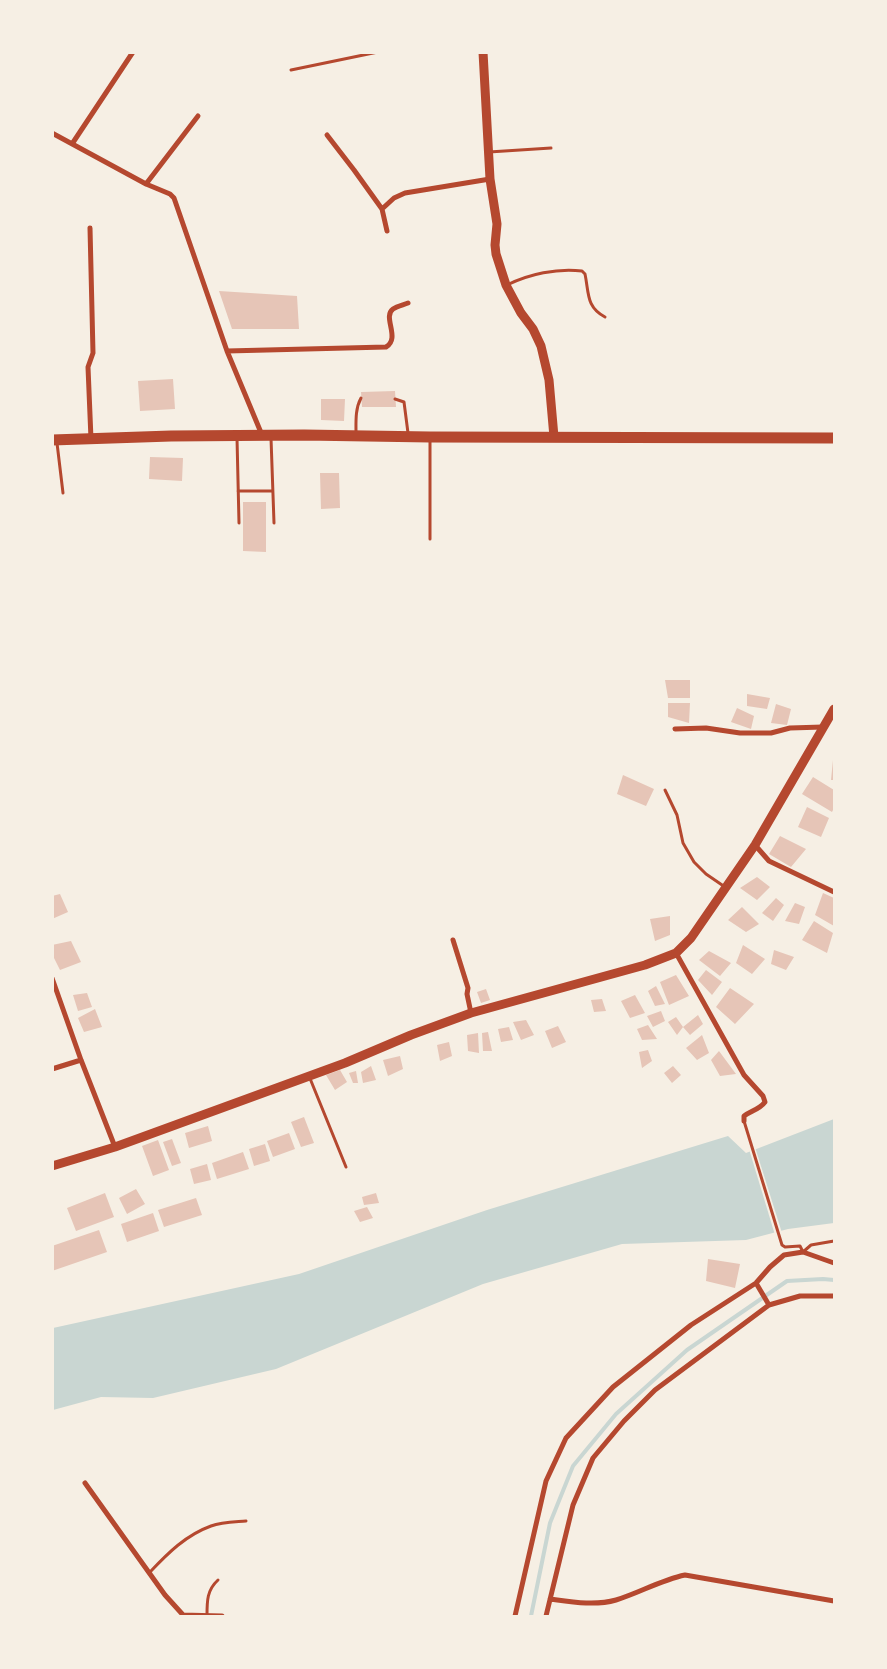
<!DOCTYPE html>
<html>
<head>
<meta charset="utf-8">
<style>
  body { margin:0 }
  #map { position:relative; width:887px; height:1669px; overflow:hidden; background:#f6efe4; font-family:"Zilla Slab",serif }
  canvas { display:block }
  .frame { position:absolute; inset:0; border:54px solid #f6efe4; pointer-events:none }
</style>
</head>
<body>
<div id="map">
<canvas width="887" height="1669"></canvas>
<div class="frame"></div>
</div>
<script>
const ctx = document.querySelector('canvas').getContext('2d');
ctx.lineJoin = 'round';
function paint(path, color) {
  ctx.fillStyle = color;
  ctx.fill(path, 'evenodd');
}
function strokePath(path, color, width, dash) {
  ctx.strokeStyle = color;
  ctx.lineWidth = width;
  ctx.lineCap = dash ? 'butt' : 'round';
  ctx.setLineDash(dash || []);
  ctx.stroke(path);
}
paint(new Path2D(`
  M834 1119V1223L788 1229 746 1240 622 1244 483 1284 276 1369 153 1398 101 1397 53 1410V1328L299 1274 487 1210 728 1136 746 1153Z`), '#c9d6d2');
paint(new Path2D(`
  M755 1147 782 1233 775 1235 749 1149Z`), '#f6efe4');
strokePath(new Path2D(`
  M531 1616 550 1523 573 1466 616 1414 687 1350 787 1281 823 1279 834 1280`), '#c9d6d2', 4);
paint(new Path2D(`
  M219 291 297 296 299 329H232Z
  M173 379 175 409 140 411 138 381Z
  M395 391 396 407H362L361 392Z
  M321 399H345L344 421 321 420Z
  M150 457 183 458 182 481 149 479Z
  M320 473H339L340 508 321 509Z
  M243 502H266V552L243 551Z
  M665 680H690V698H668Z
  M747 694 770 698 767 709 747 706Z
  M668 703H690L689 723 668 717Z
  M776 704 791 709 787 725 771 723Z
  M737 708 754 716 751 729 731 722Z
  M833 760H834V780H831Z
  M623 775 654 789 646 806 617 794Z
  M813 777 834 790V808L832 812 802 794Z
  M807 807 829 818 821 837 798 827Z
  M780 836 806 849 791 867 769 854Z
  M757 877 770 887 757 900 740 888Z
  M823 893 834 898V926L815 915Z
  M60 894 68 912 52 919V896Z
  M776 898 784 905 773 921 762 913Z
  M795 903 805 907 799 924 785 921Z
  M742 907 759 924 746 932 728 920Z
  M670 916V935L655 941 650 919Z
  M814 921 833 933 827 953 802 940Z
  M71 941 81 962 60 970 52 954V945Z
  M743 945 765 959 752 974 736 963Z
  M774 950 794 957 786 970 771 964Z
  M709 951 731 963 720 976 699 960Z
  M706 970 722 982 712 995 698 980Z
  M676 975 689 996 669 1005 660 982Z
  M656 986 665 1004 655 1006 648 991Z
  M730 988 754 1004 735 1024 716 1007Z
  M486 989 490 1000 481 1003 477 992Z
  M87 993 92 1007 78 1011 73 995Z
  M635 995 645 1013 630 1018 621 1001Z
  M602 999 606 1011 594 1012 591 1000Z
  M95 1009 102 1027 84 1032 78 1018Z
  M661 1011 665 1021 653 1027 647 1016Z
  M698 1015 703 1024 690 1035 683 1027Z
  M676 1017 683 1027 677 1035 668 1022Z
  M526 1020 534 1035 521 1040 513 1022Z
  M648 1025 657 1039 642 1040 637 1029Z
  M558 1026 566 1042 552 1048 545 1031Z
  M509 1027 513 1040 501 1042 498 1029Z
  M488 1032 492 1051H483L482 1033Z
  M478 1033 479 1053 468 1051 467 1035Z
  M702 1035 709 1053 697 1060 686 1048Z
  M449 1042 452 1056 440 1061 437 1045Z
  M648 1050 652 1061 642 1068 639 1052Z
  M719 1051 736 1074 720 1076 711 1060Z
  M400 1056 403 1069 388 1076 383 1060Z
  M371 1066 376 1080 363 1083 361 1072Z
  M673 1066 681 1075 672 1083 664 1073Z
  M340 1070 347 1082 335 1090 326 1075Z
  M356 1071 358 1083H353L349 1073Z
  M304 1117 314 1143 301 1147 291 1122Z
  M208 1126 212 1141 189 1148 185 1133Z
  M289 1133 295 1149 273 1157 267 1141Z
  M172 1139 181 1163 172 1166 163 1142Z
  M158 1140 169 1170 153 1176 142 1146Z
  M265 1144 270 1161 254 1166 249 1149Z
  M243 1152 249 1169 217 1179 212 1163Z
  M207 1164 211 1180 194 1184 190 1169Z
  M136 1189 145 1204 127 1214 119 1198Z
  M105 1193 114 1217 76 1231 67 1208Z
  M376 1193 379 1203 364 1205 362 1197Z
  M196 1198 202 1215 164 1227 158 1210Z
  M367 1207 373 1218 360 1222 354 1211Z
  M153 1213 159 1231 127 1242 121 1224Z
  M99 1230 107 1252 52 1271V1246Z
  M708 1259 740 1264 735 1288 706 1281Z`), '#e6c5b7');
strokePath(new Path2D(`
  M291 70 378 52
  M489 152 551 148
  M507 285C529 274 557 268 582 271L585 274C589 293 586 307 605 317
  M395 399 404 402 408 433
  M356 434C356 422 355 409 361 398
  M237 438 239 523
  M271 438 274 523
  M430 440V539
  M57 443 63 493
  M238 491H272
  M665 790 677 815 683 843 694 862 706 874 725 887
  M309 1076 346 1167
  M744 1121 782 1245 785 1247 800 1246 803 1252 811 1245 834 1241
  M150 1572C168 1553 186 1535 211 1526 222 1522 235 1522 246 1521
  M207 1615C207 1601 207 1590 218 1580`), '#b5482f', 3);
strokePath(new Path2D(`
  M52 133 146 184 170 194 174 198 227 351 262 435
  M327 135 354 170 382 209 394 198 405 193 490 179
  M72 144 133 52
  M146 184 198 116
  M382 209 387 231
  M90 228 93 353 88 367 91 439
  M227 351 386 347C401 338 382 317 393 309 397 306 403 305 408 303
  M675 729 706 728 740 733H771L790 728 823 727
  M755 845 769 861 834 892
  M453 940 468 988 467 994 471 1013
  M676 953 744 1075 763 1096 765 1102C760 1109 751 1111 744 1116V1121
  M52 978 81 1060 115 1147
  M52 1069 81 1060
  M756 1283 769 1305
  M85 1483 165 1595 184 1616
  M550 1599C572 1602 595 1606 616 1600 639 1593 661 1580 685 1575L834 1601
  M182 1615 222 1616
  M515 1616 546 1481 566 1438 613 1387 691 1325 756 1283 770 1267 784 1255 803 1252 834 1263
  M546 1616 573 1505 593 1458 624 1421 655 1390 769 1305 800 1296H834`), '#b5482f', 5);
strokePath(new Path2D(`
  M483 52 490 179 497 224 495 245 496 254 506 285 521 313 533 329 541 346 549 380 554 437
  M52 1166 115 1147 345 1063 411 1035 471 1013 645 965 676 953 691 938 755 845 834 709`), '#b5482f', 9);
strokePath(new Path2D(`
  M52 440 171 436 304 435 430 437 834 438`), '#b5482f', 11);
</script>
</body>
</html>
